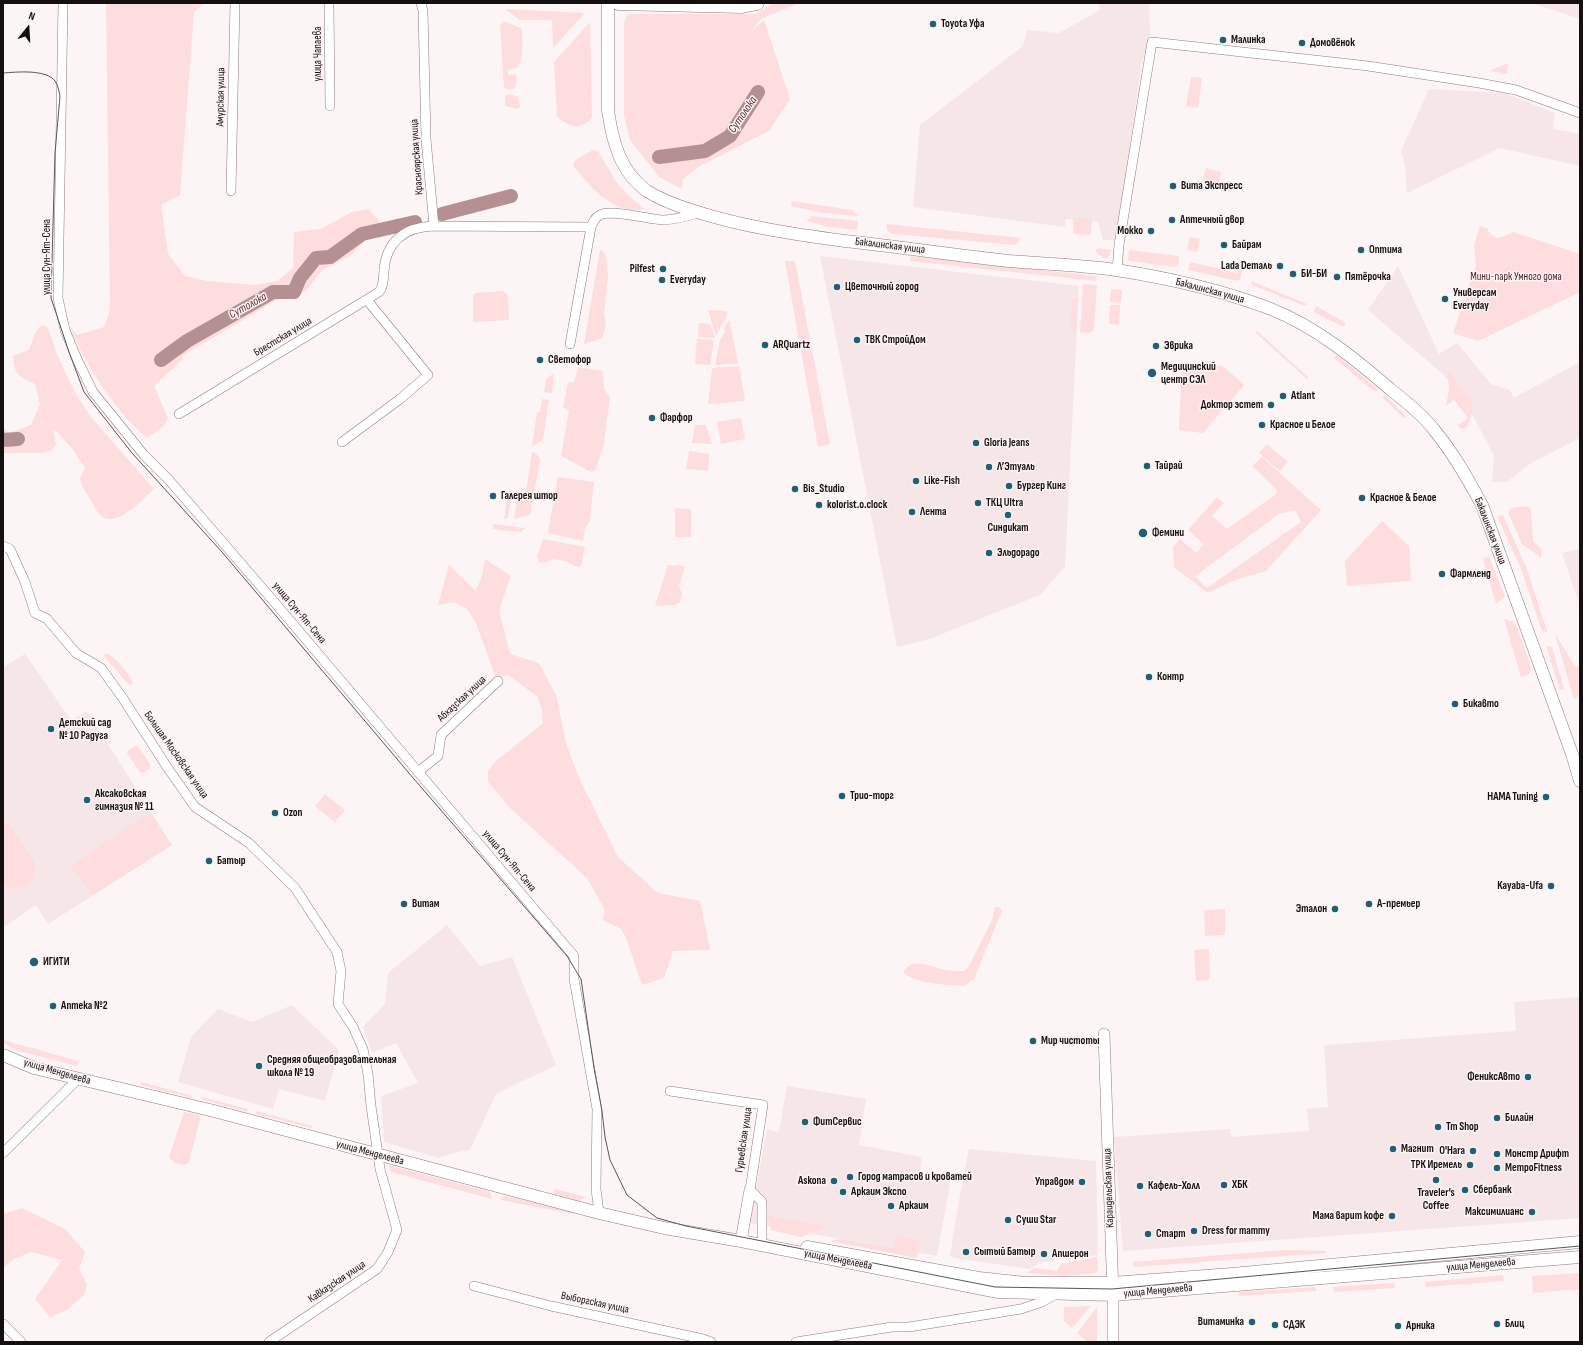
<!DOCTYPE html>
<html>
<head>
<meta charset="utf-8">
<style>
  body { margin:0 }
  #map { position:relative; width:1583px; height:1345px; overflow:hidden; background:#fdf4f5; font-family:"Sofia Sans Condensed",sans-serif }
  canvas { display:block }
  .frame { position:absolute; inset:0; border:4px solid #150f0f; pointer-events:none }
  .north { position:absolute; left:8px; top:8px; width:40px; height:40px; -webkit-text-stroke:3px #fdf4f5; paint-order:stroke; rotate:18deg; font-size:11px; font-weight:700; line-height:16px; text-align:center; color:#150f0f }
  .north::after { content:''; display:block; margin:auto; width:14px; height:18px; background:#150f0f; clip-path:polygon(50% 0,100% 100%,50% 72%,0 100%) }
</style>
</head>
<body>
<div id="map">
<canvas width="1583" height="1345"></canvas>
<div class="frame"></div>
<div class="north">N</div>
</div>
<script>
const ctx = document.querySelector('canvas').getContext('2d');
ctx.lineJoin = 'round';
function paint(path, color) {
  ctx.fillStyle = color;
  ctx.fill(path, 'evenodd');
}
function strokePath(path, color, width, dash) {
  ctx.strokeStyle = color;
  ctx.lineWidth = width;
  ctx.lineCap = dash ? 'butt' : 'round';
  ctx.setLineDash(dash || []);
  ctx.stroke(path);
}
function drawText(font, color, halo, rows, align = 'center') {
  ctx.font = font + ' "Sofia Sans Condensed",sans-serif';
  ctx.lineWidth = 3;
  ctx.setLineDash([]);
  ctx.textBaseline = 'middle';
  ctx.strokeStyle = halo;
  ctx.fillStyle = color;
  for (const [text, x, y, turn = 0] of rows) {
    ctx.save();
    ctx.translate(x, y);
    ctx.rotate((+turn || 0) * Math.PI / 180);
    ctx.textAlign = isNaN(turn) ? turn : align;
    if (halo) ctx.strokeText(text, 0, 0);
    ctx.fillText(text, 0, 0);
    ctx.restore();
  }
}
paint(new Path2D(`
  M1099 3H1149L1150 35 1141 66 1117 240H1103L1098 222 1066 219 1065 227 913 207 920 125 1023 46 1027 30 1059 33 1100 10Z
  M1532 3H1580V19Z
  M1429 89 1504 93 1555 113 1553 129 1580 134V166L1500 148 1407 193 1405 165 1401 151Z
  M820 256 1079 286 1065 567 1040 595 927 640 897 647Z
  M1398 266 1439 354 1457 343 1491 384 1510 390 1514 398 1580 362V438L1531 463 1507 482H1492L1494 456 1468 406 1444 375 1368 310Z
  M1580 549V606L1562 553Z
  M25 654 71 720 87 711 172 845 48 924 36 905 5 926 3 924V667Z
  M447 925 480 966 512 957 556 1065 496 1094 470 1150 457 1152 439 1158 384 1142 381 1096 418 1083 396 1043 372 1053 363 1027 385 1004 388 973Z
  M1580 997V1218L1123 1251 1114 1137 1230 1129 1231 1137 1309 1131 1307 1109 1328 1107 1324 1045 1516 1031 1514 1002Z
  M292 1005 339 1050 325 1101 279 1089 273 1109 178 1082 191 1037 218 1009 252 1022Z
  M787 1086 866 1099 859 1145 922 1157 920 1172 951 1178 937 1256 750 1223 767 1129 779 1132Z
  M969 1149 1096 1161 1098 1255 1041 1262 1029 1269 954 1258 950 1256 959 1200Z`), '#f7e6e7');
paint(new Path2D(`
  M106 3H204L194 12 180 195 161 205 168 254 185 276 207 281 255 285 277 281 293 268 294 232 321 229 352 212 369 209 381 224 350 256 322 270 306 291 277 300 182 356 183 359 154 386 168 418C163 428 157 433 146 437 115 410 92 374 74 337L71 328 77 335 104 327 110 311Z
  M774 3H799L761 19 751 31 764 20 790 99 769 131 700 166 683 179 682 189 659 177 630 140 624 116V23L626 17 630 14H755Z
  M505 9 585 13 553 48 552 20H520Z
  M503 22H507L522 29C522 41 525 58 517 68L508 70V75L516 74C517 81 518 87 510 90L504 88 500 25Z
  M590 22 592 116C584 131 567 127 557 116L554 62Z
  M1508 63 1507 74 1489 71Z
  M1191 77 1202 78 1198 108 1186 106Z
  M510 94 519 97 520 107 517 109 505 106V95Z
  M593 150 598 151 617 183 626 193 644 209C613 215 591 187 573 166L575 160Z
  M1206 168 1221 172 1218 187 1202 183Z
  M792 201 852 210 858 216 823 213 791 206Z
  M812 216 858 221 857 230 829 227 807 221Z
  M1074 218 1092 219 1091 235 1073 234Z
  M887 224 1021 238 1016 245 893 234C887 232 886 230 887 224Z
  M1480 226 1487 228 1490 234 1496 238 1502 237 1513 232 1580 254V292L1478 341 1453 333 1476 265 1474 245Z
  M1190 237 1200 239 1197 252 1187 250Z
  M1099 248 1112 250 1108 258H1103L1095 251Z
  M600 250 604 252 607 261 608 278 604 313 606 325 602 338 584 344Z
  M1129 250 1179 256 1178 265 1175 267 1130 261 1128 260Z
  M911 256 1097 276 1096 281 910 261Z
  M785 261H795L830 444 818 447Z
  M1190 262 1237 273 1238 269 1242 270 1240 280 1237 281 1188 270Z
  M1251 281 1307 304 1305 306 1252 285Z
  M1083 284 1097 285 1094 330 1090 333 1080 332Z
  M1111 289 1122 290 1121 303 1110 302Z
  M503 291 508 295 509 320 473 322V295L475 293Z
  M1072 298H1078L1075 332 1070 327Z
  M1110 305H1120L1119 325 1109 324Z
  M1316 306 1346 323 1343 327 1314 312V311Z
  M708 310 726 311 728 313 716 336Z
  M728 321H730L738 364 715 365 720 340 725 332 724 329Z
  M699 323 710 324 715 338 698 337Z
  M42 325 48 328 56 352 75 393 91 417 154 489C142 500 114 532 98 513 96 510 94 506 92 502 87 493 82 489 80 478L85 468 72 448 53 428 56 445 51 451 40 453H3V428L9 433 31 425 40 404 35 384C19 376 14 375 13 356L29 350 36 331Z
  M1257 331 1308 377V380L1255 332Z
  M697 339 714 340 710 365 695 364Z
  M1337 355 1378 389 1375 392 1334 358Z
  M1182 362 1223 366 1244 385 1203 433 1179 430Z
  M739 366 745 399 744 401 708 404 712 368Z
  M578 367 603 371 604 389 610 397 604 443 596 470 591 472 561 456 569 410 563 407 568 383 574 382Z
  M1448 371 1472 402C1473 411 1471 418 1467 427L1461 429 1458 425 1468 418 1454 400 1446 406 1449 390Z
  M554 373 552 393 544 392 546 379Z
  M1384 394 1407 417 1404 418 1383 398Z
  M542 399 549 400 543 440 532 446 537 412H540Z
  M741 418 745 439 721 444 717 422Z
  M695 425H706L712 444 692 443Z
  M1267 444 1288 462 1280 471 1259 453Z
  M689 451 709 454 708 471 686 469Z
  M532 452C537 453 538 456 540 460L530 515 514 519 518 493 526 492Z
  M1262 457 1321 510 1266 571 1235 580 1208 593 1174 567 1173 547 1180 539 1196 553 1204 544 1188 530 1217 497 1224 503 1212 516 1227 529 1276 494 1277 490 1252 466ZM1295 510 1301 522 1207 588 1195 576 1279 514Z
  M558 477 594 482 590 520 585 529 583 541 548 533Z
  M508 491 512 492 508 518 504 519Z
  M1527 506 1531 509 1533 542 1541 548V557L1522 544 1508 512 1511 508Z
  M675 508 691 509V537H675Z
  M1503 515 1527 569 1547 632 1542 631 1521 569 1497 516Z
  M1382 521 1409 546 1411 581 1347 586 1345 561Z
  M493 524 525 528 521 532 493 529Z
  M543 539 585 547 581 566 577 567 565 561 552 559 545 563 539 562 537 556Z
  M1489 556 1505 597 1496 604 1483 559Z
  M485 559 511 576 499 610 510 654 539 663 556 695 566 743 579 778 618 857 658 893 700 901 710 950 673 951 664 978 642 985 626 938 621 929 603 920 605 910 587 878 511 809 488 782V771L496 761 543 723 542 711 538 697 508 675 496 678 476 623 467 609 454 602 438 605 449 565 476 591 482 576Z
  M668 565 685 566 679 586 682 593 680 602 675 605 655 606Z
  M1504 619 1513 622 1517 627 1529 661 1531 670 1528 675 1521 677Z
  M1555 634 1575 666 1580 668V694L1574 700Z
  M1546 646 1552 647 1564 689 1560 690Z
  M106 653C116 657 127 672 133 682L132 685 128 684 104 656Z
  M135 746H138L150 764V768L143 773 140 772 127 753 128 750Z
  M325 794 345 810 335 822 315 806Z
  M150 812 172 845 93 895 70 866Z
  M3 822 10 825 35 862 34 878C24 888 16 890 3 885Z
  M995 907H999L1002 911 974 979 964 986C948 985 914 984 903 972 912 957 928 966 941 969 948 971 956 971 964 971L969 966 992 920Z
  M1225 909V934L1223 935 1205 936 1204 910Z
  M1209 949 1210 978 1208 980 1196 981 1194 950Z
  M3 1040 78 1061 77 1066 15 1050 3 1042Z
  M141 1082 193 1096 192 1098 140 1085Z
  M202 1097 248 1109 247 1112 201 1099Z
  M256 1111 312 1126V1128L256 1114Z
  M184 1112 199 1115 200 1120 189 1161 187 1164C180 1166 173 1163 169 1157Z
  M389 1165 490 1192 492 1199 391 1172Z
  M555 1189 586 1197 580 1201 553 1194Z
  M502 1196H506L573 1212 572 1214 501 1200Z
  M22 1208 65 1229 85 1252 79 1269 87 1285 84 1295 67 1310 50 1317 35 1299 62 1260 31 1252 14 1259 3 1268V1214Z
  M768 1216 828 1226 801 1237 771 1230Z
  M896 1236 920 1241 917 1258 830 1241 840 1239 893 1248Z
  M1284 1250 1326 1251V1253L1133 1267V1262Z
  M1097 1257 1098 1270 1095 1273 1064 1276 1027 1273 1034 1268 1057 1271 1061 1264Z
  M1580 1273V1289L1533 1293 1532 1276Z
  M1503 1275 1504 1281 1426 1287 1425 1282Z
  M1394 1283 1395 1288 1334 1292 1333 1287Z
  M1315 1287 1316 1291 1238 1296V1292Z
  M1091 1306 1072 1328 1064 1321V1307Z
  M1097 1307V1342H1087L1077 1333Z`), '#fedddf');
strokePath(new Path2D(`
  M659 157 705 151 730 136 758 92
  M442 214 511 196
  M161 360 187 341 273 292H294L300 278 316 258 330 257 362 234 415 222
  M3 440 18 439`), '#b49093', 14);
const minor = new Path2D(`
  M63 3 58 298 65 330 77 359 93 392 144 455 169 480 276 604 574 956V979L597 1109 596 1189 599 1213
  M329 3 330 106
  M231 191 235 3
  M434 226 591 227
  M1117 271 1119 245 1152 42 1368 66 1479 83 1516 90 1580 113
  M570 344 591 227C593 222 595 217 600 215 612 209 647 219 662 220 675 220 687 216 699 213
  M179 414 379 292C384 286 383 279 384 271 386 241 405 227 434 226L426 139 423 11 421 3
  M342 442 400 399 428 375 367 300
  M3 546 10 549 25 582 35 613 47 619 76 653 101 668 122 697 167 767 195 807 249 843 295 888 337 952 341 971 338 1004 353 1027 363 1049 368 1074 371 1106 380 1169 397 1230 388 1252 377 1269 269 1342
  M418 772 438 756 441 735 498 681
  M670 1091 763 1105 750 1190 762 1202V1241
  M3 1153 78 1079
  M474 1286 551 1306 703 1339 711 1342
  M3 1324 21 1342
  M796 1342 892 1327H909L1021 1309 1042 1302 1058 1293`);
const tertiary = new Path2D(`
  M1104 1034 1113 1295V1342
  M741 1241 750 1190`);
const secondary = new Path2D(`
  M608 3V110C612 140 620 172 647 191 661 200 678 206 694 211 744 227 793 234 845 241 900 247 954 255 1009 261 1045 264 1081 265 1116 270 1169 278 1221 290 1271 309 1316 327 1354 358 1390 389 1406 402 1423 415 1435 431 1454 454 1468 479 1482 505L1572 754 1580 781
  M3 1055 34 1068 214 1111 599 1213 664 1228 741 1241 998 1292 1113 1295 1580 1257
  M807 1247 979 1278 1025 1283H1112L1232 1274 1580 1242`);
const primary = new Path2D(`
  M618 3 742 6 757 3`);
strokePath(minor, '#8d7b7c', 10);
strokePath(tertiary, '#8d7b7c', 12);
strokePath(secondary, '#8d7b7c', 13);
strokePath(primary, '#8d7b7c', 15);
strokePath(minor, '#fff', 9);
strokePath(tertiary, '#fff', 11);
strokePath(secondary, '#fff', 12);
strokePath(primary, '#fff', 14);
strokePath(new Path2D(`
  M3 73C17 72 46 69 55 81 58 85 59 91 60 96L55 153 51 298 69 352 84 392 132 453 222 552 414 779 567 956 581 979 594 1068 602 1111 605 1137 610 1160 627 1195 657 1218 686 1226 995 1287 1112 1289 1580 1246`), '#5c5556', 1);
for (const [x, y, r, color] of [
  [933,24,4,"#1f6075"],
  [1223,40,4,"#1f6075"],
  [1302,43,4,"#1f6075"],
  [1173,186,4,"#1f6075"],
  [1172,220,4,"#1f6075"],
  [1151,231,4,"#1f6075"],
  [1224,245,4,"#1f6075"],
  [1361,250,4,"#1f6075"],
  [1280,266,4,"#1f6075"],
  [663,269,4,"#1f6075"],
  [1293,274,4,"#1f6075"],
  [1337,277,4,"#1f6075"],
  [662,280,4,"#1f6075"],
  [837,287,4,"#1f6075"],
  [1445,299,4,"#1f6075"],
  [857,340,4,"#1f6075"],
  [765,345,4,"#1f6075"],
  [1156,346,4,"#1f6075"],
  [540,360,4,"#1f6075"],
  [1152,373,5,"#1f6075"],
  [1283,396,4,"#1f6075"],
  [1271,405,4,"#1f6075"],
  [652,418,4,"#1f6075"],
  [1262,425,4,"#1f6075"],
  [976,443,4,"#1f6075"],
  [1147,466,4,"#1f6075"],
  [989,467,4,"#1f6075"],
  [916,481,4,"#1f6075"],
  [1009,486,4,"#1f6075"],
  [795,489,4,"#1f6075"],
  [493,496,4,"#1f6075"],
  [1362,498,4,"#1f6075"],
  [978,503,4,"#1f6075"],
  [819,505,4,"#1f6075"],
  [912,512,4,"#1f6075"],
  [1008,515,4,"#1f6075"],
  [1143,533,5,"#1f6075"],
  [989,553,4,"#1f6075"],
  [1442,574,4,"#1f6075"],
  [1149,677,4,"#1f6075"],
  [1455,704,4,"#1f6075"],
  [51,729,4,"#1f6075"],
  [842,796,4,"#1f6075"],
  [1546,797,4,"#1f6075"],
  [87,800,4,"#1f6075"],
  [275,813,4,"#1f6075"],
  [209,861,4,"#1f6075"],
  [1551,886,4,"#1f6075"],
  [404,904,4,"#1f6075"],
  [1369,904,4,"#1f6075"],
  [1335,909,4,"#1f6075"],
  [34,962,5,"#1f6075"],
  [53,1006,4,"#1f6075"],
  [1033,1041,4,"#1f6075"],
  [259,1066,4,"#1f6075"],
  [1528,1077,4,"#1f6075"],
  [1497,1118,4,"#1f6075"],
  [805,1122,4,"#1f6075"],
  [1438,1127,4,"#1f6075"],
  [1393,1149,4,"#1f6075"],
  [1473,1151,4,"#1f6075"],
  [1497,1154,4,"#1f6075"],
  [1470,1165,4,"#1f6075"],
  [1497,1168,4,"#1f6075"],
  [850,1177,4,"#1f6075"],
  [1436,1180,4,"#1f6075"],
  [834,1181,4,"#1f6075"],
  [1082,1182,4,"#1f6075"],
  [1224,1185,4,"#1f6075"],
  [1140,1186,4,"#1f6075"],
  [1465,1190,4,"#1f6075"],
  [843,1192,4,"#1f6075"],
  [891,1206,4,"#1f6075"],
  [1532,1212,4,"#1f6075"],
  [1392,1216,4,"#1f6075"],
  [1008,1220,4,"#1f6075"],
  [1194,1231,4,"#1f6075"],
  [1148,1234,4,"#1f6075"],
  [966,1252,4,"#1f6075"],
  [1044,1254,4,"#1f6075"],
  [1252,1322,4,"#1f6075"],
  [1497,1324,4,"#1f6075"],
  [1275,1325,4,"#1f6075"],
  [1398,1326,4,"#1f6075"]
]) {
  const dot = new Path2D();
  dot.arc(x, y, r, 0, 2 * Math.PI);
  ctx.fillStyle = color;
  ctx.fill(dot);
  strokePath(dot, '#fdf4f5', 1.5);
}
drawText('bold 11px', '#150f0f', '#fdf4f5', [
  ["Toyota Уфа",941,24],
  ["Малинка",1231,40],
  ["Домовёнок",1310,43],
  ["Вита Экспресс",1181,186],
  ["Аптечный двор",1180,220],
  ["Мокко",1143,231,"right"],
  ["Байрам",1232,245],
  ["Оптима",1369,250],
  ["Lada Dеталь",1272,266,"right"],
  ["Pilfest",655,269,"right"],
  ["БИ-БИ",1301,274],
  ["Пятёрочка",1345,277],
  ["Everyday",670,280],
  ["Цветочный город",845,287],
  ["Универсам",1453,293],
  ["Everyday",1453,306],
  ["ТВК СтройДом",865,340],
  ["ARQuartz",773,345],
  ["Эврика",1164,346],
  ["Светофор",548,360],
  ["Медицинский",1161,367],
  ["центр СЭЛ",1161,380],
  ["Atlant",1291,396],
  ["Доктор эстет",1263,405,"right"],
  ["Фарфор",660,418],
  ["Красное и Белое",1270,425],
  ["Gloria Jeans",984,443],
  ["Тайрай",1155,466],
  ["Л’Этуаль",997,467],
  ["Like-Fish",924,481],
  ["Бургер Кинг",1017,486],
  ["Bis_Studio",803,489],
  ["Галерея штор",501,496],
  ["Красное & Белое",1370,498],
  ["ТКЦ Ultra",986,503],
  ["kolorist.o.clock",827,505],
  ["Лента",920,512],
  ["Синдикат",1008,528,"center"],
  ["Фемини",1152,533],
  ["Эльдорадо",997,553],
  ["Фармленд",1450,574],
  ["Контр",1157,677],
  ["Бикавто",1463,704],
  ["Детский сад",59,723],
  ["№ 10 Радуга",59,736],
  ["Аксаковская",95,794],
  ["гимназия № 11",95,807],
  ["Трио-торг",850,796],
  ["HAMA Tuning",1538,797,"right"],
  ["Ozon",283,813],
  ["Батыр",217,861],
  ["Kayaba-Ufa",1543,886,"right"],
  ["Витам",412,904],
  ["А-премьер",1377,904],
  ["Эталон",1327,909,"right"],
  ["ИГИТИ",43,962],
  ["Аптека №2",61,1006],
  ["Мир чистоты",1041,1041],
  ["Средняя общеобразовательная",267,1060],
  ["школа № 19",267,1073],
  ["ФениксАвто",1520,1077,"right"],
  ["Билайн",1505,1118],
  ["ФитСервис",813,1122],
  ["Tm Shop",1446,1127],
  ["Магнит",1401,1149],
  ["O'Hara",1465,1151,"right"],
  ["Монстр Дрифт",1505,1154],
  ["ТРК Иремель",1462,1165,"right"],
  ["МетроFitness",1505,1168],
  ["Город матрасов и кроватей",858,1177],
  ["Askona",826,1181,"right"],
  ["Управдом",1074,1182,"right"],
  ["ХБК",1232,1185],
  ["Кафель-Холл",1148,1186],
  ["Сбербанк",1473,1190],
  ["Аркаим Экспо",851,1192],
  ["Traveler's",1436,1193,"center"],
  ["Coffee",1436,1206,"center"],
  ["Аркаим",899,1206],
  ["Максимилианс",1524,1212,"right"],
  ["Мама варит кофе",1384,1216,"right"],
  ["Суши Star",1016,1220],
  ["Dress for mammy",1202,1231],
  ["Старт",1156,1234],
  ["Сытый Батыр",974,1252],
  ["Апшерон",1052,1254],
  ["Витаминка",1244,1322,"right"],
  ["Блиц",1505,1324],
  ["СДЭК",1283,1325],
  ["Арника",1406,1326]
], 'left');
drawText('11px', '#150f0f', '#fdf4f5', [
  ["улица Чапаева",318,54,-90],
  ["Амурская улица",221,97,-89],
  ["Красноярская улица",417,157,-94],
  ["Бакалинская улица",890,246,7],
  ["улица Сун-Ят-Сена",47,257,-90],
  ["Бакалинская улица",1210,291,15],
  ["Брестская улица",283,337,-31],
  ["Бакалинская улица",1490,531,69],
  ["улица Сун-Ят-Сена",299,613,50],
  ["Абхазская улица",462,699,-43],
  ["Большая Московская улица",176,755,55],
  ["улица Сун-Ят-Сена",509,861,50],
  ["улица Менделеева",57,1072,16],
  ["Гурьевская улица",744,1140,-82],
  ["улица Менделеева",370,1153,15],
  ["Караидельская улица",1109,1188,-92],
  ["улица Менделеева",838,1260,11],
  ["улица Менделеева",1481,1265,-5],
  ["Кавказская улица",337,1282,-34],
  ["улица Менделеева",1158,1291,-5],
  ["Выборгская улица",595,1303,12]
]);
drawText('11px', '#4d1c24', '#fdf4f5', [
  ["Мини-парк Умного дома",1516,277]
]);
drawText('italic 12px', '#5f2c33', '#fdf4f5', [
  ["Сутолока",743,115,-56],
  ["Сутолока",248,306,-29]
]);
</script>
</body>
</html>
